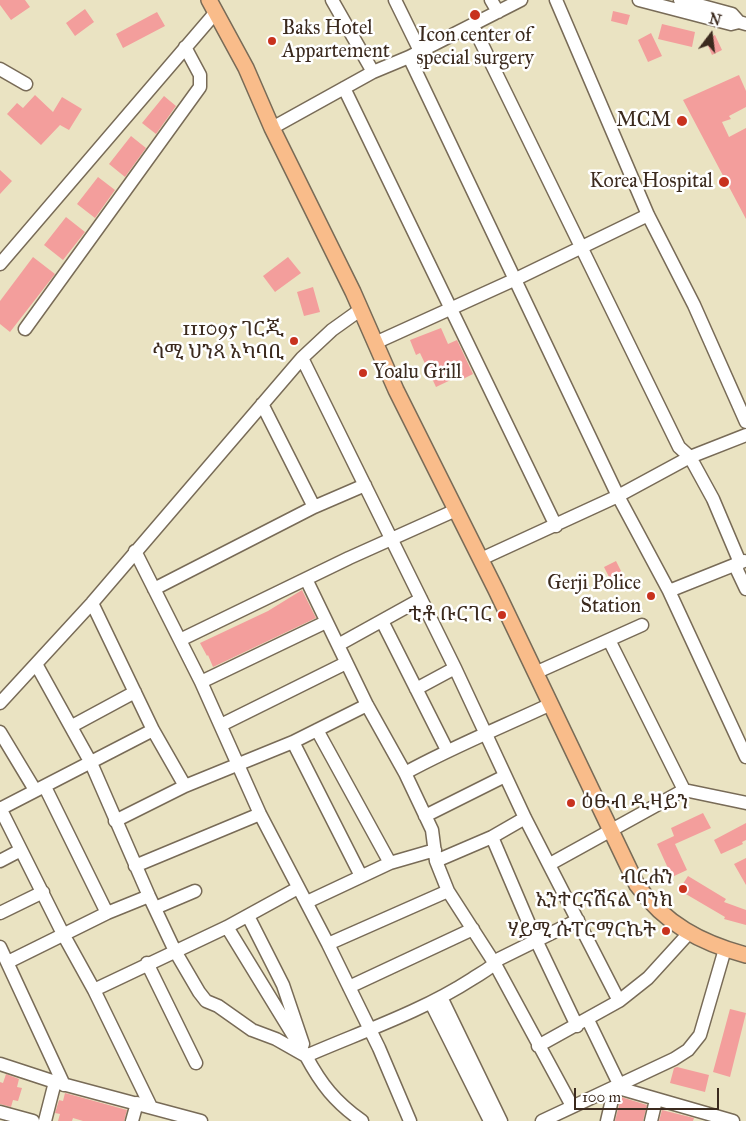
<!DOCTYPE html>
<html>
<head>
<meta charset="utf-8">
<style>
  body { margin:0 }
  #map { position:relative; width:746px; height:1121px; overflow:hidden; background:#eae3c2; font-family:"IM FELL Great Primer",serif }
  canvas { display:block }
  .north { position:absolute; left:686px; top:10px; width:50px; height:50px; -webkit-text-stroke:4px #fff; paint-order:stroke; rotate:15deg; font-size:14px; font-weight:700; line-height:20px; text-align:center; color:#3b2a1e }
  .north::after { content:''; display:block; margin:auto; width:18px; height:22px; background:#3b2a1e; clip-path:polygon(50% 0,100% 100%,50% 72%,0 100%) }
  .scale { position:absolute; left:574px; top:1088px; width:145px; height:22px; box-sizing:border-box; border:2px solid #3b2a1e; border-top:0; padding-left:6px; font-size:15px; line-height:18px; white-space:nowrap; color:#3b2a1e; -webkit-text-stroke:4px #fff; paint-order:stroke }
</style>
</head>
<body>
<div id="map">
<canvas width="746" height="1121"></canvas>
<div class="north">N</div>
<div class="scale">100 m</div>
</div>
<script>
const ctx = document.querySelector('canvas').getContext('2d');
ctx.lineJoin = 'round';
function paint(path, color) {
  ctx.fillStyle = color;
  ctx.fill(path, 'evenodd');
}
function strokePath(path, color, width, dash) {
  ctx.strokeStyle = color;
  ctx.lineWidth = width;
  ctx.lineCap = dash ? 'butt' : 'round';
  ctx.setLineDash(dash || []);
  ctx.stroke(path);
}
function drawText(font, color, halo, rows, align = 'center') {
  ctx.font = font + ' "IM FELL Great Primer","Noto Serif Ethiopic",serif';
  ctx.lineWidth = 5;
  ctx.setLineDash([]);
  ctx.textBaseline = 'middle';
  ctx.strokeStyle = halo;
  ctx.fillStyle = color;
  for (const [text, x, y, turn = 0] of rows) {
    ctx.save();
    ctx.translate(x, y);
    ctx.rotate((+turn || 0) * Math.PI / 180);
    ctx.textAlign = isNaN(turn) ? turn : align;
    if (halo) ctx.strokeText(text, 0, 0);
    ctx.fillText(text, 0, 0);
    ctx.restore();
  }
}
paint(new Path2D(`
  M0 0H25L30 7 11 20 0 5Z
  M85 9 94 22 75 36 66 23Z
  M613 11 630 15 627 25 611 21Z
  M157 12 165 26 123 48 116 34Z
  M662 24 695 32 692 47 658 39Z
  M651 33 662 56 648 62 638 40Z
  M715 35 722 50 712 55 705 39Z
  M739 75 746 91V107L729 116 731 119 722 122 729 137 746 128V219L683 100Z
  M35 95 53 112 62 97 82 109 69 130 60 125 41 145 7 114 17 103 23 108Z
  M164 96 176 106 156 134 142 123Z
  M131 136 146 148 125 177 109 164Z
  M0 170 12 181 0 194Z
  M98 177 115 190 95 218 77 204Z
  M66 217 85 232 63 260 44 245Z
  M33 257 55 274 10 332 0 324V301Z
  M288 257 301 273 275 292 263 276Z
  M313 287 320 312 304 316 297 292Z
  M441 328 448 344 457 340 473 374 463 379 461 375 436 387 420 353 416 355 410 340Z
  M616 561 628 585 616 591 604 567Z
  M302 590 316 618 213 667 208 655 207 656 200 643 268 611Z
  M703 813 711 828 675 844 687 870 672 877 657 844 674 836 671 828Z
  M746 823V840L742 842 743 844 721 854 714 840Z
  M746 858V885L734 864Z
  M688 876 726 899 724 902 746 910V925L724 919 725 917 679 890Z
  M730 1009 746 1013 730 1077 713 1072Z
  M677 1067 709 1075 705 1092 670 1083 674 1068Z
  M6 1074 19 1079 17 1087 22 1088 18 1101 13 1100 11 1107 0 1104V1082L3 1083Z
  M65 1093 127 1110 124 1121H83L73 1118 72 1121H58L60 1114 55 1113 59 1100 63 1101Z
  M621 1097 647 1105 643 1121H615Z
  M662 1110 694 1118 693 1121H659Z`), '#f39e9c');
const minor = new Path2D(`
  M332 0 373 72
  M395 0 420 51
  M491 0 498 12
  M556 0 648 215 694 305 746 422
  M639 0 731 24 739 22 746 24
  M680 0 732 14 739 22
  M473 26 679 447 690 457 713 499 738 558 737 570 746 589
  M409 57 618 496 669 591 746 757
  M0 69 26 84
  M344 88 556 526
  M272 128 373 72 409 57 521 0
  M0 264 216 12
  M25 329 200 87V75L185 47
  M375 343 516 279 648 215
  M302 358 455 668 525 818 619 1001
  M262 404 314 507
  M135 551 201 682 260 814 328 944 379 1048 410 1121
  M481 559 618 496 690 457 746 435
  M306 579 367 705 405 773 432 830 436 861 448 891 495 964 572 1106
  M154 589 314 507 365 485
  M669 591 744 561
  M92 603 153 730 185 786
  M383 623 447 750
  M180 640 349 558 456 510
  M609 640 684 790
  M338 645 421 599
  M36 664 91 763 149 896 175 951 199 992 206 1001 218 1006 252 1030 276 1039 306 1056
  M535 673 642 625
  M201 682 326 622
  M416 689 455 668
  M0 703 92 603 302 358 332 330 360 310
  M221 725 346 663
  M72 726 135 692
  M317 730 390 863
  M0 732 35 790
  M293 742 361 876
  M405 773C452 747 502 727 551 704
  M45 787 107 913
  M0 808 63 934 94 990 151 1107
  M0 809 153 730
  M425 816 505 776
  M115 821 185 786 293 742 367 705
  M492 837 536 940 577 1026
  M0 861 21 850
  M436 861 492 837 525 818
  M550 864 684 790 746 803
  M135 866 260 814
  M307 902 390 863 435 850
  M155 908 195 891
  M0 913 43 892
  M248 916 283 985 303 1044
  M227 927 306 1056C321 1084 335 1102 362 1121
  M328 944 448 891
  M0 947 64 1085
  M8 962 107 913 149 896
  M147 963 196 1063
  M349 987 473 929
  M94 990 227 927 298 888
  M441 997 501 1121
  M431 1003 490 1121
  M588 1020 619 1084
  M538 1046 619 1001 648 978 689 933
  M306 1056C361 1032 421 1012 472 979 481 973 492 968 499 959L578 920
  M0 1064 55 1082 201 1121
  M0 1112 33 1121
  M45 1121 55 1082
  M132 1121 137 1103
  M542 1121 674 1059 688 1050 700 1035 725 949
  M607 1121 615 1087 733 1121
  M651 1121 656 1100`);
const major = new Path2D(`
  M209 0 246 68 272 128 353 292 396 390 496 590 637 885C665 924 701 943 746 955`);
strokePath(minor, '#786b57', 15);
strokePath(major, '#786b57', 18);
strokePath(minor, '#fff', 12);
strokePath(major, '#f9bc8a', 15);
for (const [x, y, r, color] of [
  [475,15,6,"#c8321e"],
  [272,41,5,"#c8321e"],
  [682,121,6,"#c8321e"],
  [724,182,6,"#c8321e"],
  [294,341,5,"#c8321e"],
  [363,373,5,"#c8321e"],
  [651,596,5,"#c8321e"],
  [502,615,5,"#c8321e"],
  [571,803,5,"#c8321e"],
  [683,889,5,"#c8321e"],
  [666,931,5,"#c8321e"]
]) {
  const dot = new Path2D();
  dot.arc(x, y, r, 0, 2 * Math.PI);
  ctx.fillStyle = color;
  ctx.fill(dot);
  strokePath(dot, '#fff', 2);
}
drawText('20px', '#3b2a1e', '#fff', [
  ["Baks Hotel",282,29,"left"],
  ["Appartement",282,52,"left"],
  ["Icon center of",475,36,"center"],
  ["special surgery",475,59,"center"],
  ["MCM",671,121],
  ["Korea Hospital",713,182],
  ["111095 ገርጂ",284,330],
  ["ሳሚ ህንጻ አካባቢ",284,353],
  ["Yoalu Grill",373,373,"left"],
  ["Gerji Police",641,584],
  ["Station",641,607],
  ["ቲቶ ቡርገር",492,615],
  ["ዕፁብ ዲዛይን",581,803,"left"],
  ["ብርሐን",673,878],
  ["ኢንተርናሽናል ባንክ",673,901],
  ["ሃይሚ ሱፐርማርኬት",656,931]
], 'right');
</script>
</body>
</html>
